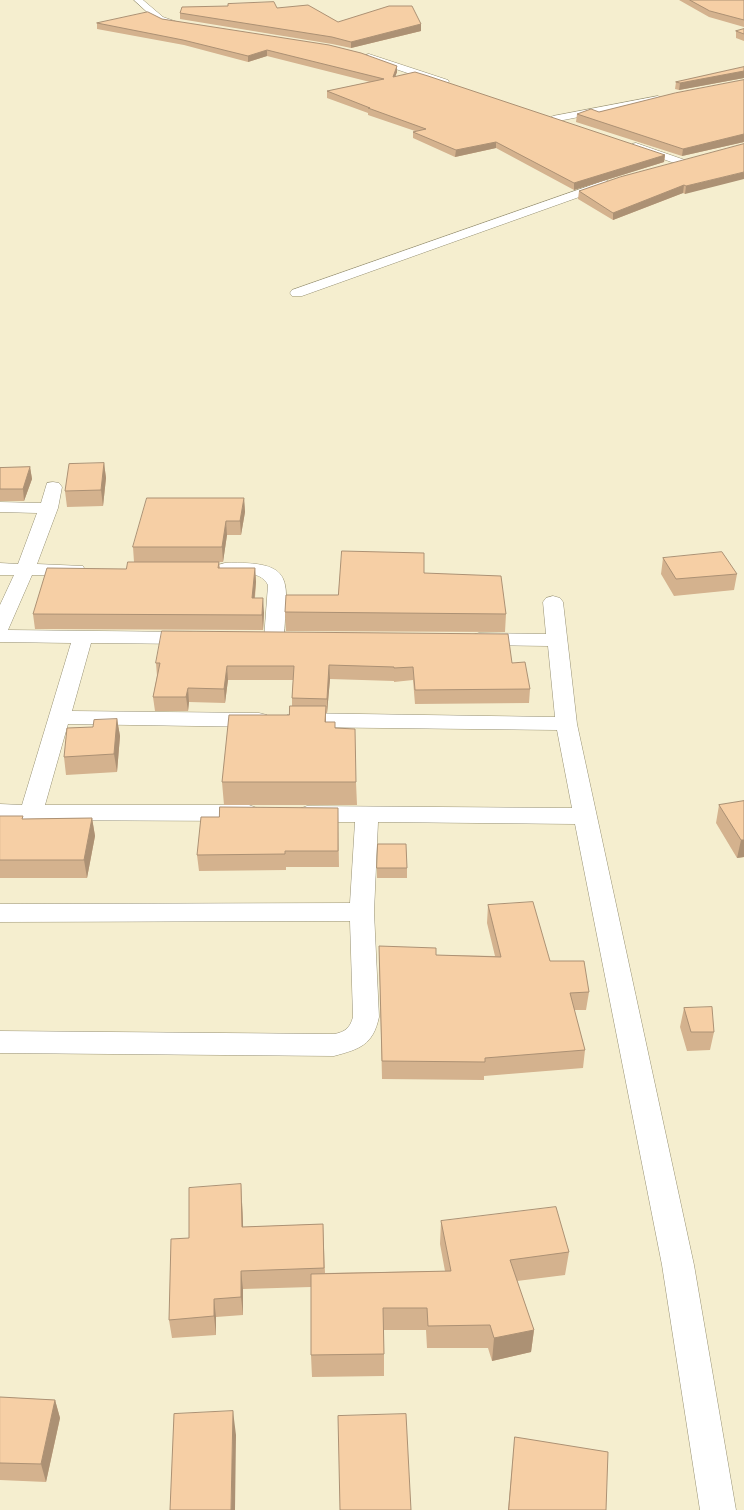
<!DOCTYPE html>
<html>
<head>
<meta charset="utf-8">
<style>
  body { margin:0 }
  canvas { display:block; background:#f5eecf }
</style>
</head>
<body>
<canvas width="744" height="1510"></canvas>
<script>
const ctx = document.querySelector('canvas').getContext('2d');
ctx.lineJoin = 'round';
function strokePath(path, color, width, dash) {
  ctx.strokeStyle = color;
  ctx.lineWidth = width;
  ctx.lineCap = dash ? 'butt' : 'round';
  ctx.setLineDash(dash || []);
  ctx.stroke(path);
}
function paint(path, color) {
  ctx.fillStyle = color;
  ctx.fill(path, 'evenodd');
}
const minor = new Path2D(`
  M134 0H143L163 17 183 24 179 27 157 21Z
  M369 54 448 80 449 82 444 85 440 84 366 59V55Z
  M658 96 663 99 662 101 553 122 548 119 553 116Z
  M636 143 685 160 687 162 681 165 677 164 632 148 630 146 632 144Z
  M606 180 612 184 610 186 302 296H292L290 293 292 290Z
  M53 482 59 483 62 487 58 508 37 564 83 566 85 570 83 574 76 576 32 575 8 630 191 632 198 634 201 638 198 642 191 644 91 643 72 711 259 713 267 715 270 720 267 725 259 727 68 724 45 805H249L257 808 261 813 257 818 249 821 0 820V804L22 805 71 643 0 642V605L14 575H0V563L18 564 37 513 0 512V502L41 503 47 483Z
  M225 563C297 561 287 579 284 639L281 643 274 645 267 643 264 639 268 585C259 567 234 577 218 573L216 569 218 565Z
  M553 596 560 598 563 602 577 724 694 1265 736 1510H700L662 1265 575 824 378 822 374 912 379 1017C373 1045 360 1049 334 1056L0 1053V1031L334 1034C345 1032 350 1028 353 1017L350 921 0 922V904L350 903 355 822H307L299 819 295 814 299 809 307 806 572 808 557 730 295 727 287 725 284 720 287 715 295 713 555 717 548 646 479 645 472 643 469 639 472 635 479 633 546 634 543 602 546 598Z`);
strokePath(minor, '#979174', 1);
paint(minor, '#fff');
paint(new Path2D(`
  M679 0H744V27L709 17Z
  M277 8 338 22 421 24V31L351 48 332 44 180 19V13Z
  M162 19 397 66V72L395 76 665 155 664 162 574 190 496 148 455 157 413 138V132L415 131 368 115V113L327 98V91L370 82 267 56 248 62 184 45 97 29V23Z
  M744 29V41L736 38V31Z
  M744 67V78L679 90 675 89 676 82Z
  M744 80V142L682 156 576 122 577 114 599 112Z
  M744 144 685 194 683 193 613 220 578 199 579 191Z
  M104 463 106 478 103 506 67 507 65 491Z
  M30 467 32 479 24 501H0V468Z
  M244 498 245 512 241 535H227L223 562H134L133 547Z
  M663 558 737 574 734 590 674 596 661 574Z
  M219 562 220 568H255L256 582 255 598 264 613 263 630 35 629 33 614 126 569Z
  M424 573 506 614 505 632 286 631 285 612 338 595Z
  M156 663H512L530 689 529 703 415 704 413 680 394 682V681L330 679 327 713H326V722L335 728 356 782 357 805H224L222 782 289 715 292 706V698L293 680H228L225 703 189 702 188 711H155L153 697 157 676Z
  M117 719 120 736 117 772 66 775 64 757 93 727Z
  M744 801V857L737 858 716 823 719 805Z
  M338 808 339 867H286V870L199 871 197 855 219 817Z
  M0 816 23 819 92 818 95 836 87 878H0Z
  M377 868H407V878H377Z
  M488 905 550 961 589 992 586 1010H574L585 1050 583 1068 484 1076V1080L382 1079 379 946 436 955 495 956 487 923Z
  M684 1008 714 1032 710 1050 687 1051 680 1027Z
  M242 1202 243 1227 323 1224 325 1273 445 1271 440 1244 441 1221 569 1252 565 1275 517 1281 534 1330 531 1352 492 1361 488 1348H427L426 1330H384V1376L312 1377 311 1355V1287L243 1289V1315L216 1317V1335L172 1338 169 1320 189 1238Z
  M0 1397 55 1400 60 1418 46 1482 0 1480Z
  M515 1437 606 1510H508Z`), '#d4b28e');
paint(new Path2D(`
  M421 24V31L351 48V42Z
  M267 50V56L248 62V56Z
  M397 66V72L393 83V77Z
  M744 71V78L679 90 680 83Z
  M744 134V142L682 156 683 149Z
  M496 142V148L455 157 456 150Z
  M665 155 664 162 574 190V183Z
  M744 172V179L685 194 686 186Z
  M684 185 683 193 613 220V213Z
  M104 463 106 478 103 506 101 490Z
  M30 467 32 479 24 501 23 489Z
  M244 498 245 512 241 535 240 521Z
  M226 521 227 535 223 562 222 547Z
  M255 568 256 582 253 613 252 598Z
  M263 598 264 613 263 630 262 615Z
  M329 665 330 679 327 713V699Z
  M227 666 228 680 225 703 224 689Z
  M188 688 189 702 188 711 186 697Z
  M326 706V729L325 722Z
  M117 719 120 736 117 772 114 754Z
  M92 818 95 836 87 878 84 860Z
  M741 840H744V857L737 858Z
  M241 1184 242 1202 244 1246 242 1227Z
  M241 1271 243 1289V1315L241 1297Z
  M214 1299 216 1317V1335L214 1316Z
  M534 1330 531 1352 492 1361 494 1338Z
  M55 1400 60 1418 46 1482 41 1464Z
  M233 1411 236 1435 235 1510H231Z`), '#ac9174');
const building = new Path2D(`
  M690 0H744V20L710 11Z
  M274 2 277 8 308 5 338 22 389 6H412L421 24 351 42 332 37 180 13 182 7 228 6V4Z
  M148 12 162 19 329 45 361 53 397 66 393 77 415 72 428 76 665 155 574 183 496 142 456 150 413 132 426 129 368 108H370L327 91 384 79 267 50 248 56 183 40 97 23Z
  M744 29V34L736 31Z
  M744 67V71L680 83 676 82Z
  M744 80V134L683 149 577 114 591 109 599 112 675 93Z
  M744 144V172L686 186 684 185 613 213 579 191 620 177Z
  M104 463 101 490 65 491 69 464Z
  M30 467 23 489H0V468Z
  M147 498H244L240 521H226L222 547H133Z
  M342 551 424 553V573L501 576 506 614 285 612 286 595H338Z
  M722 552 737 574 676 579 663 558Z
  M128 562H219L218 568H255L252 598H263L262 615 33 614 47 568 126 569Z
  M162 631 508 634 512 663 525 662 530 689 415 690 413 667 394 668V667L329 665 327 699 292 698 294 666H227L224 689 188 688 186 697H153L160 663H156Z
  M290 706H326L325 722H335V728L355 729 356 782H222L229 715H289Z
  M117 719 114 754 64 757 67 728 93 727 94 720Z
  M744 801V840H741L719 805Z
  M220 807 338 808V851H285V854L197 855 201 817H219Z
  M0 816H23L22 819 92 818 84 860H0Z
  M378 844H406L407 868H377Z
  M533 902 550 961H584L589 992 570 993 585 1050 485 1058V1062L382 1061 379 946 436 948V955L501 957 488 905Z
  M712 1007 714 1032H691L684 1008Z
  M241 1184 242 1227 323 1224 324 1268 241 1271V1297L214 1299V1316L169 1320 171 1239 189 1238V1188Z
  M556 1207 569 1252 510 1260 534 1330 494 1338 490 1325 428 1326 427 1308H383L384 1354 311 1355V1274L451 1271 441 1221Z
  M0 1397 55 1400 41 1464 0 1463Z
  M233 1411 231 1510H170L174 1414Z
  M406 1414 411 1510H340L338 1416Z
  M515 1437 608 1452 606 1510H509Z`);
paint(building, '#f6cfa5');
strokePath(building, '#ac9174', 1);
</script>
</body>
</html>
